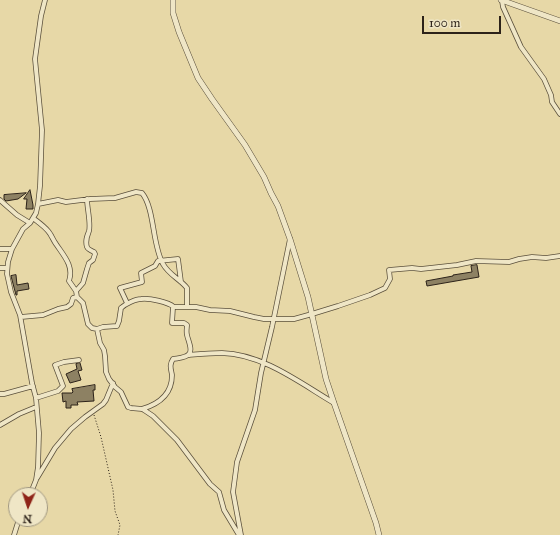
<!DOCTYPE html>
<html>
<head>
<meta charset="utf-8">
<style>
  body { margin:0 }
  #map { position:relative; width:560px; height:535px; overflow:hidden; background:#e7d8a7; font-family:"IM FELL Great Primer",serif }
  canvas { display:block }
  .north { position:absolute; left:8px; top:487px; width:40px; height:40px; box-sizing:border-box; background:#efe6c6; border:1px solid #a19881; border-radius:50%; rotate:183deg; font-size:11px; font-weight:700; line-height:16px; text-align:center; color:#2c2219 }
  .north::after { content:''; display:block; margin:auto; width:14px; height:18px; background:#8f2418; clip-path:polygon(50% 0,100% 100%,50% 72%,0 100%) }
  .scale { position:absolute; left:422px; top:16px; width:79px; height:18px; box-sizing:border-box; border:2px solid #2c2219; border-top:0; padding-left:5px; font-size:12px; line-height:14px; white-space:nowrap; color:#2c2219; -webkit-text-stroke:3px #efe6c6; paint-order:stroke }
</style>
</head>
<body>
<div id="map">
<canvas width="560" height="535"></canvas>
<div class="north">N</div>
<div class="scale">100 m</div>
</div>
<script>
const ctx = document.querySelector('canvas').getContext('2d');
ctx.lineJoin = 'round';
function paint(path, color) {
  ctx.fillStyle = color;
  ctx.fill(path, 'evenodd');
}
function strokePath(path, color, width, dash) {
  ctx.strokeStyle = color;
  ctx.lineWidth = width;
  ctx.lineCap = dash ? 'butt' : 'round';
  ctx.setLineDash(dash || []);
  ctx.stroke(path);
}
const building = new Path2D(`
  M30 190 33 205V209H26L27 199H24Z
  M26 193 18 199 6 201 4 199V195Z
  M477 265 479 277 427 286 426 281 453 276V275L472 272 471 266Z
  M16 275 17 285 28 283 29 289 17 291V295H16L11 276Z
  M80 363 82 370 78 371 81 380 70 383 66 374 77 369 76 364Z
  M95 385V390H93L94 401 77 402 78 405H71V408H66V401L63 402 62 393H72L73 392 72 389Z`);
paint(building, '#8d8163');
strokePath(building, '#2c2219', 1);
const minor = new Path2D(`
  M502 1 503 7 521 47 544 79 551 95 552 102 560 114
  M0 200 17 215 30 223
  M38 204 58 200 66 202 90 199 115 198 136 192 142 193C155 209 152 245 163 264 169 275 180 279 187 288V307
  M33 218C38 222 44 226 48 231 51 234 53 240 56 244 64 256 74 266 69 281L76 291 77 297 83 303 88 324 92 328 97 329 103 327 117 326 119 321 121 308C125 304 136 299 141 299 150 298 168 302 174 307H196L210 310 230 311 254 317 264 319H294L312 314 338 306 370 295 385 288 390 279 389 270 412 268 421 269 457 265 476 261 509 262 519 259 532 257 546 258 560 256
  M0 249H12
  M0 268H7
  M76 291 83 283 87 269 89 263 93 260 95 254 94 252C91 250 88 250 87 247 85 241 87 236 89 231 91 223 87 208 87 199
  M127 303 120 288 142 282 141 273 155 266 158 261 178 259 181 282
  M21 317 43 315 58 309 67 307 71 304 73 298 77 297
  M97 329 100 343 104 350 105 356 106 372 109 379 115 387 121 392 128 407 131 408 142 409 144 410 153 416 177 440 210 484 219 492 224 510 239 535
  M188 355C200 354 211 353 222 353 263 354 300 383 334 403
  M0 394H4L33 386
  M36 398 58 391 63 386 55 365 64 362 79 360
  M142 409C159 404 172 394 172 375 171 369 169 365 173 359 178 358 186 358 189 354 193 350 188 340 187 335 186 331 187 328 187 325L184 323H172L173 307
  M0 425 19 414 36 407
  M37 478 55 448 71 429 85 417 103 404 106 400 113 383
  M30 495 36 480 38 467 39 433 36 398 32 383 20 315 11 292 7 274 8 262 12 249 23 229 30 223 36 213 38 204 40 186 42 130 35 59 41 16 45 0
  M14 535 19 519
  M241 535 233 492 237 462 255 410 261 373 272 327 290 239`);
const tertiary = new Path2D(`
  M173 0V13L179 32 198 78 212 99 245 145 264 177 271 193 278 206 290 239 308 297 326 379 334 403 376 523 379 535
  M501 0 560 21`);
strokePath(minor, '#5b503c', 5.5);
strokePath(tertiary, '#5b503c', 6);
strokePath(new Path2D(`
  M94 415 101 437 113 490 115 511 120 525 118 535`), '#2c2219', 1, [1, 2]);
strokePath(minor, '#efe6c6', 4);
strokePath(tertiary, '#efe6c6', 5);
</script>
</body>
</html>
